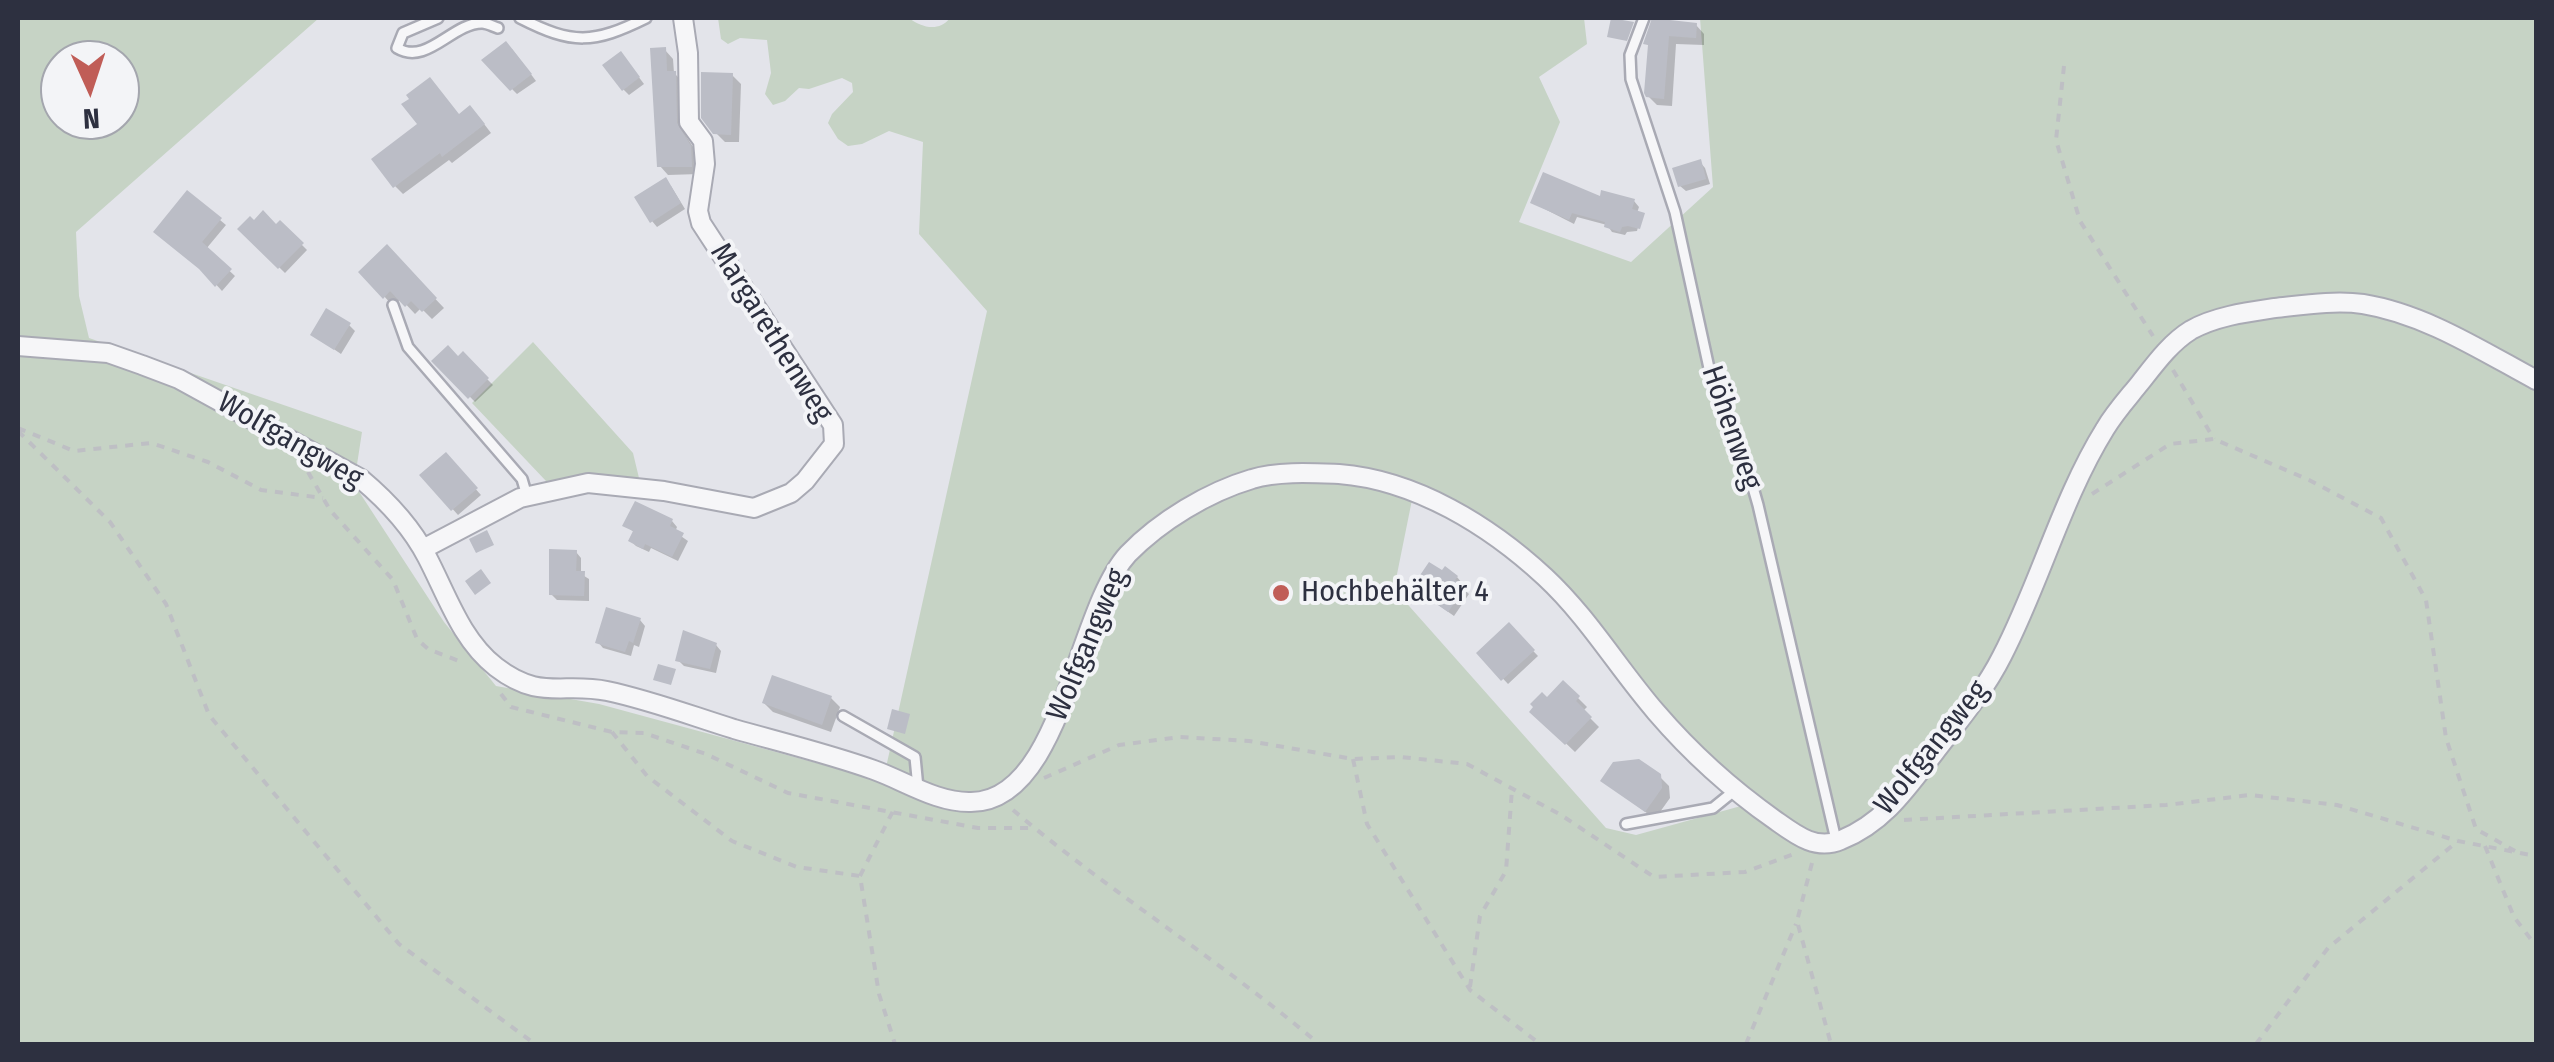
<!DOCTYPE html>
<html>
<head>
<meta charset="utf-8">
<style>
  body { margin:0 }
  #map { position:relative; width:2554px; height:1062px; overflow:hidden; background:#e3e4ea; font-family:"Fira Sans Condensed",sans-serif }
  canvas { display:block }
  .frame { position:absolute; inset:0; border:20px solid #2d3040; pointer-events:none }
  .north { position:absolute; left:40px; top:40px; width:100px; height:100px; box-sizing:border-box; background:#f3f4f7; border:2px solid #a4a6ae; border-radius:50%; rotate:177deg; font-size:28px; font-weight:700; line-height:40px; text-align:center; color:#2d3040 }
  .north::after { content:''; display:block; margin:auto; width:35px; height:45px; background:#c05d57; clip-path:polygon(50% 0,100% 100%,50% 72%,0 100%) }
</style>
</head>
<body>
<div id="map">
<canvas width="2554" height="1062"></canvas>
<div class="frame"></div>
<div class="north">N</div>
</div>
<script>
const ctx = document.querySelector('canvas').getContext('2d');
ctx.lineJoin = 'round';
function paint(path, color) {
  ctx.fillStyle = color;
  ctx.fill(path, 'evenodd');
}
function strokePath(path, color, width, dash) {
  ctx.strokeStyle = color;
  ctx.lineWidth = width;
  ctx.lineCap = dash ? 'butt' : 'round';
  ctx.setLineDash(dash || []);
  ctx.stroke(path);
}
function drawText(font, color, halo, rows, align = 'center') {
  ctx.font = font + ' "Fira Sans Condensed",sans-serif';
  ctx.lineWidth = 8;
  ctx.setLineDash([]);
  ctx.textBaseline = 'middle';
  ctx.strokeStyle = halo;
  ctx.fillStyle = color;
  for (const [text, x, y, turn = 0] of rows) {
    ctx.save();
    ctx.translate(x, y);
    ctx.rotate((+turn || 0) * Math.PI / 180);
    ctx.textAlign = isNaN(turn) ? turn : align;
    if (halo) ctx.strokeText(text, 0, 0);
    ctx.fillText(text, 0, 0);
    ctx.restore();
  }
}
paint(new Path2D(`
  M18 18H319L76 232 79 296 89 338 362 432 354 484 444 622 496 686 599 704 883 781 987 311 919 234 923 142 889 131 862 144 848 146 838 139 828 123 832 114 853 92 852 83 842 78 809 89 799 88 785 101 773 105 765 94 771 73 767 40 740 38 728 44 721 39 718 18H909C922 28 939 32 950 18H1584L1587 44 1539 77 1560 122 1519 222 1631 262 1713 187 1700 18H2536V1044H18ZM60 60H120V120H60ZM1415 485 1592 618 1641 686 1727 776 1813 838 1796 846 1741 806 1636 835 1606 828 1394 589Z
  M533 342 633 453 639 478 546 481 472 403Z`), '#c6d3c5');
paint(new Path2D(`
  M1696 25 1704 34V45L1676 44 1672 106 1657 105 1648 96 1650 47 1646 43Z
  M512 49 536 81 517 94 512 89Z
  M665 50 673 59 674 73 683 82 684 133 699 156V174L668 175 660 166Z
  M626 60 644 84 629 95 623 89Z
  M732 75 741 84 739 142H725L715 132Z
  M478 116 491 133 452 163 449 160 403 194 395 186Z
  M1700 162 1705 168 1710 184 1686 191 1680 186Z
  M671 186 685 209 657 227 652 221Z
  M1601 200 1634 201 1639 207 1637 213 1641 215 1637 231 1627 232 1625 235 1612 232 1607 225 1577 217 1574 224 1533 203Z
  M220 220 226 225 206 249 235 276 222 291 204 271 156 232Z
  M280 223 307 250 285 273 240 229 276 227Z
  M387 248 444 308 432 319 421 308 415 314 401 299 393 306 362 272Z
  M349 325 355 331 341 354 313 335Z
  M463 355 493 385 475 402 435 361 458 359Z
  M446 456 481 495 458 515 423 476Z
  M672 521 677 527 675 532 688 541 678 561 651 548 649 552 636 546 631 541 635 533 625 525Z
  M576 552 581 558V574L589 579V601L557 600 551 594Z
  M1457 577 1462 583 1460 586 1469 594 1454 616 1420 592Z
  M640 620 645 626 639 647 634 645 631 656 603 648 598 642Z
  M1509 626 1538 656 1508 684 1479 653Z
  M716 645 721 651 716 673 684 666 678 660Z
  M1563 683 1587 707 1583 711 1599 727 1575 752 1533 712Z
  M831 698 840 707 831 732 773 712 764 703Z
  M1659 776 1669 786 1670 798 1655 819 1603 781Z`), '#0003');
paint(new Path2D(`
  M1611 18 1634 22 1627 41 1607 37Z
  M1652 18 1697 23 1696 38 1669 36 1664 99 1646 97 1644 93 1648 45 1643 44Z
  M506 41 532 74 510 91 481 60Z
  M666 47 667 71H676L677 123 691 146 692 167H657L650 48Z
  M621 51 640 77 622 91 602 65Z
  M701 72 733 73 731 135 713 134 701 118Z
  M430 77 459 114 470 105 485 124 442 157 440 153 393 188 371 159 417 124 401 104 409 99 406 95Z
  M1701 159 1706 179 1678 187 1672 168Z
  M1543 172 1600 196 1601 190 1635 199 1632 209 1645 213 1640 229 1628 226 1622 227 1620 232 1604 227 1605 222 1572 213 1569 220 1530 203Z
  M666 177 681 203 650 223 634 197Z
  M187 190 222 218 202 242 232 269 215 287 199 269 153 232Z
  M263 210 276 224 280 220 304 243 278 269 237 229 250 216 254 220Z
  M387 244 437 298 422 312 411 301 405 307 390 291 383 299 358 272Z
  M326 308 351 323 334 350 310 335Z
  M448 345 458 356 463 351 489 378 468 399 431 361Z
  M446 452 478 488 451 511 419 475Z
  M635 501 673 519 670 526 684 533 672 557 645 544 643 549 628 541 633 531 622 526Z
  M487 530 494 545 476 553 469 539Z
  M549 549 577 550 576 571H585L584 596 549 595Z
  M1429 562 1442 570 1445 566 1458 576 1455 580 1465 587 1448 612 1412 587Z
  M481 569 491 583 475 595 465 581Z
  M606 607 641 618 633 643 629 641 625 652 595 643Z
  M1509 622 1535 650 1501 681 1476 653Z
  M683 630 717 643 710 669 675 661Z
  M658 664 676 669 671 685 653 680Z
  M772 675 832 696 822 725 762 703Z
  M1563 680 1580 696 1576 701 1592 717 1565 745 1529 712 1533 707 1530 704 1542 692 1547 697Z
  M892 709 910 714 905 734 887 729Z
  M1639 759 1661 774 1662 788 1645 812 1600 781 1613 762Z`), '#bbbdc6');
const service = new Path2D(`
  M438 18 403 33 397 48C427 66 452 23 482 23 487 23 492 26 498 28
  M520 18C573 45 593 44 646 18
  M1644 18 1630 55 1631 79 1675 212 1714 391 1746 463 1758 505 1836 840
  M393 305 408 347 522 479 527 496
  M843 716 915 757 918 788
  M1626 824 1713 808 1734 791`);
const minor = new Path2D(`
  M18 346 108 353 142 365 179 379 361 479C386 500 412 528 427 557 447 595 461 640 496 667 540 701 562 682 607 691 650 700 692 716 734 729 780 742 829 754 874 770 905 781 937 803 971 802 1062 802 1076 610 1128 554 1160 521 1208 492 1252 479 1277 471 1313 473 1339 474 1416 480 1490 526 1545 577 1588 617 1618 668 1656 712 1692 754 1731 789 1775 820 1796 835 1816 851 1841 840 1884 823 1908 787 1935 752 1959 721 1985 690 2002 656 2040 583 2062 498 2105 429 2115 412 2128 398 2140 383 2155 364 2170 343 2191 330 2216 316 2248 312 2275 308 2303 305 2335 300 2363 304 2425 314 2482 351 2536 380
  M423 549 520 498 588 483 664 491 754 508 791 493 805 481 834 444 833 425 701 223 698 211 705 164 703 141 689 122 688 53 683 18`);
strokePath(service, '#a9aab4', 14);
strokePath(minor, '#a9aab4', 22);
strokePath(new Path2D(`
  M2064 66 2056 140 2080 221 2153 336
  M2173 370 2214 439
  M18 428 74 451 151 443 208 462 261 490 323 498
  M18 431 110 522 166 604 209 715 399 944 535 1044
  M308 472 330 510 393 580 417 639 428 649 464 663
  M2092 494 2170 444 2214 439 2309 480 2381 518 2426 600 2446 738 2476 829 2515 851
  M501 694 511 707 612 732 644 733 706 754 788 793 978 828H1032
  M612 732 647 776 732 841 797 867 860 876 879 994 895 1044
  M1353 759 1367 824 1470 990 1540 1044
  M1044 778 1119 745 1180 737 1249 741 1353 759 1401 757 1467 764 1561 815 1654 877 1745 872 1794 854
  M1013 810C1111 893 1221 961 1319 1044
  M1904 820 2166 805 2250 795 2337 805 2458 841 2536 856
  M2485 846 2514 917 2536 946
  M1812 863 1797 921 1831 1044
  M860 876 893 811
  M1470 987 1480 916 1506 871 1512 789
  M1746 1044 1796 924
  M2256 1044 2328 948 2458 841`), '#bebfc4', 4, [8, 8]);
strokePath(service, '#f6f6f8', 9);
strokePath(minor, '#f6f6f8', 18);
for (const [x, y, r, color] of [
  [1281,593,10,"#c05d57"]
]) {
  const dot = new Path2D();
  dot.arc(x, y, r, 0, 2 * Math.PI);
  ctx.fillStyle = color;
  ctx.fill(dot);
  strokePath(dot, '#f3f4f7', 4);
}
drawText('30px', '#2d3040', '#f3f4f7', [
  ["Margarethenweg",771,333,58],
  ["Höhenweg",1731,428,71],
  ["Wolfgangweg",290,441,30],
  ["Wolfgangweg",1088,645,-67],
  ["Wolfgangweg",1932,748,-51]
]);
drawText('30px', '#2d3040', '#f3f4f7', [
  ["Hochbehälter 4",1301,593]
], 'left');
</script>
</body>
</html>
